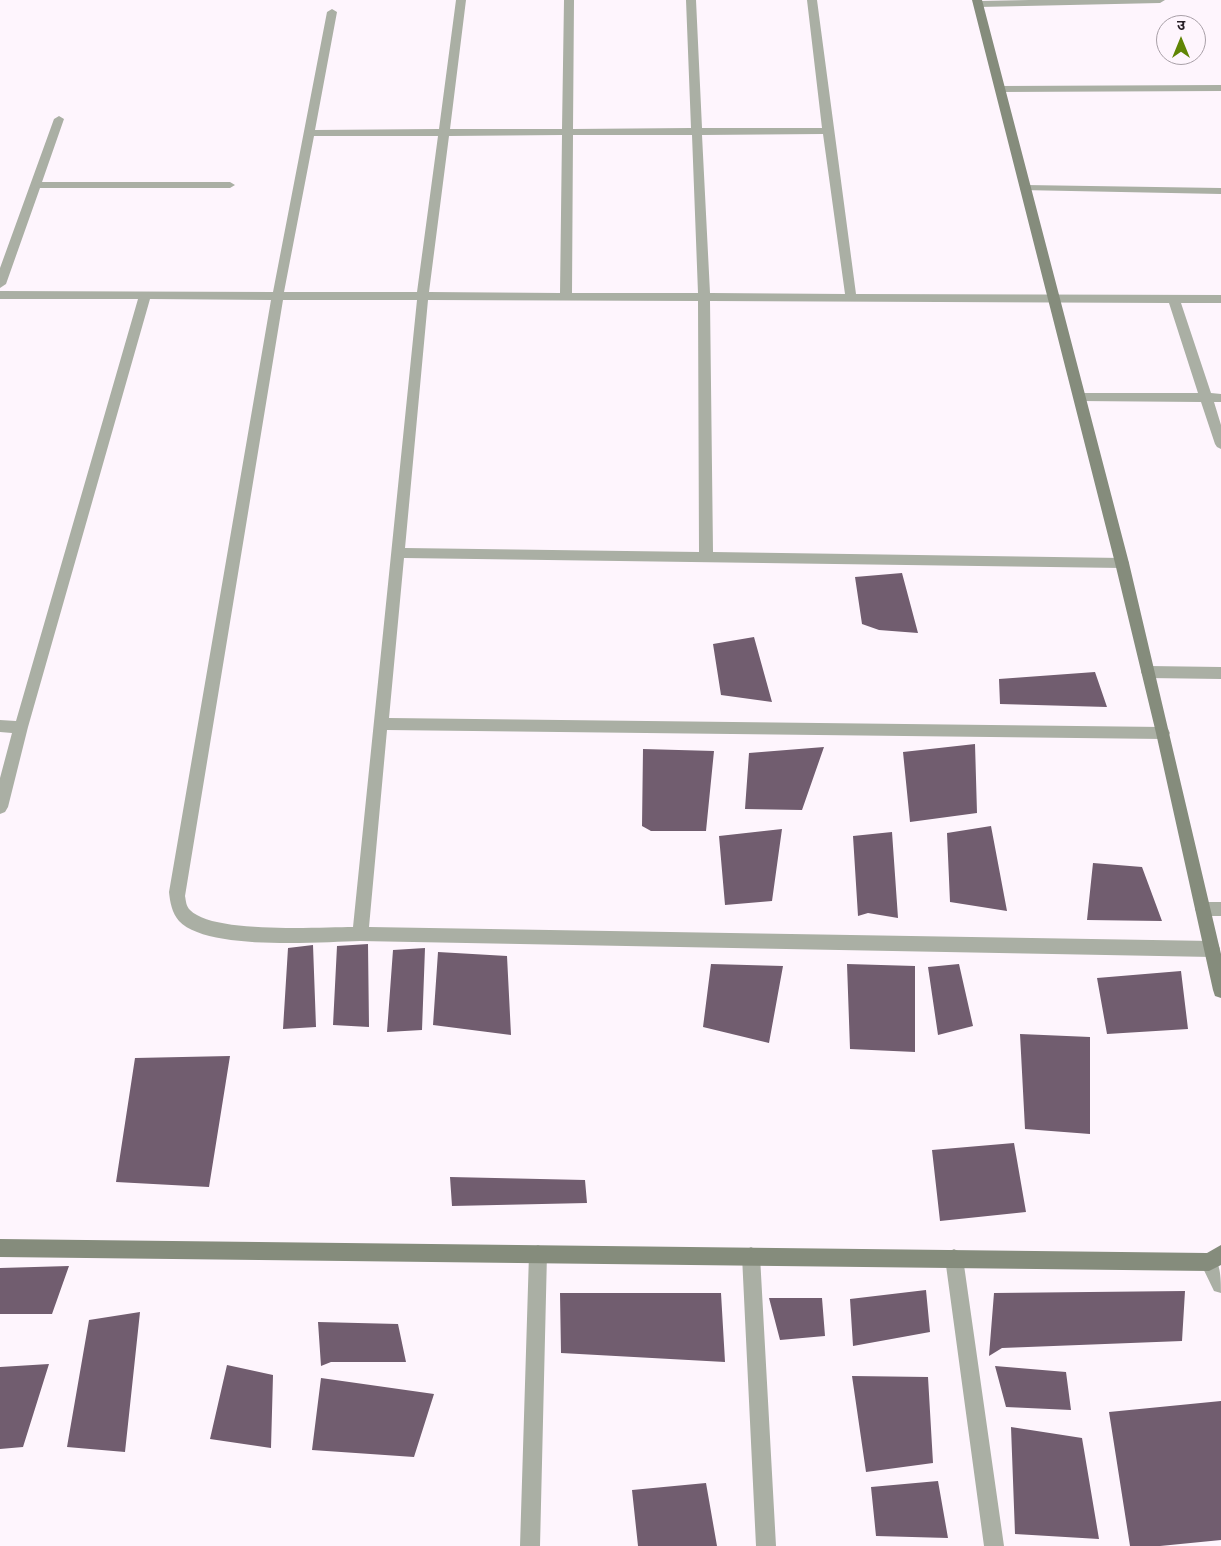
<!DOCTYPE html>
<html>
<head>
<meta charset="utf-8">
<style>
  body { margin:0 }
  #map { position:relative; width:1221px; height:1546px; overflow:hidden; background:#fef5fd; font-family:Figtree,"Noto Sans Devanagari",sans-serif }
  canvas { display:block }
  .north { position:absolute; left:1156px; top:15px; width:50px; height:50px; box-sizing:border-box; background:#fef5fd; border:1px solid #a89fa7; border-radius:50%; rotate:0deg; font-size:14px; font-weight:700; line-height:20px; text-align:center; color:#271f27 }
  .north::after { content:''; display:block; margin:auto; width:18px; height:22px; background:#608505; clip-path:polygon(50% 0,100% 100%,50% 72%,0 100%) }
</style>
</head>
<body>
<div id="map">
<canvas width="1221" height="1546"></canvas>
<div class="north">उ</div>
</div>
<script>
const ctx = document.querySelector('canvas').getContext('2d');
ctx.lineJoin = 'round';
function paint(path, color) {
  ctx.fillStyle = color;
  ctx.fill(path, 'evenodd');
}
paint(new Path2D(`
  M902 573 918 633 879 630 862 624 855 577Z
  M754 637 772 702 721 695 713 644Z
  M1095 672 1107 707 1000 704 999 679Z
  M975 744 977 813 910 822 903 752Z
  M824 747 802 810 745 809 749 753Z
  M643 749 714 751 706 831H651L642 826Z
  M991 826 1007 911 950 902 947 833Z
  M782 829 772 901 725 905 719 836Z
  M892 832 898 918 868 913 858 916 853 836Z
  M1093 863 1142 867 1162 921 1087 920Z
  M368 944 369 1027 333 1025 337 946Z
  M313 945 316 1027 283 1029 288 948Z
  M425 948 422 1030 387 1032 393 950Z
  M438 952 507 956 511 1035 433 1025Z
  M711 964 783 966 769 1043 703 1027Z
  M847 964 915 966V1052L850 1049Z
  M959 964 973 1026 938 1035 928 967Z
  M1181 971 1188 1029 1107 1034 1097 978Z
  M1020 1034 1090 1037V1134L1025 1129Z
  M230 1056 209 1187 116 1182 135 1058Z
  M1014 1143 1026 1212 940 1221 932 1150Z
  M450 1177 585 1180 587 1203 452 1206Z
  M69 1266 52 1314H0V1268Z
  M926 1290 930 1332 853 1346 850 1299Z
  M1185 1291 1182 1341 1002 1348 989 1356 994 1293Z
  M560 1293H721L725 1362 561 1353Z
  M769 1298H822L825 1336 780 1340Z
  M140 1312 125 1452 67 1447 89 1320Z
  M318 1322 398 1324 406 1362H331L321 1366Z
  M49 1364 23 1447 0 1449V1367Z
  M227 1365 273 1375 271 1448 210 1439Z
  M995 1366 1066 1372 1071 1410 1006 1407Z
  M852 1376 928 1377 933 1463 866 1472Z
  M321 1378 434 1394 414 1457 312 1450Z
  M1221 1401V1540L1160 1546H1130L1109 1412Z
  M1011 1427 1082 1438 1099 1539 1015 1534Z
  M938 1481 948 1538 876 1536 871 1487Z
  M706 1483 717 1546H638L632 1490Z`), '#715d6f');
paint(new Path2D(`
  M1221 85V91L1000 92 995 89 1000 86Z
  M1025 185 1221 188V194L1021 190 1020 188Z
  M1148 666 1221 667V679L1148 678 1143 676 1141 672 1143 668Z
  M1203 902H1221V916H1203L1197 914 1195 909 1197 904Z
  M538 1245 544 1248 547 1254 540 1546H520L529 1254 532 1248Z`), '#aaafa4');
paint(new Path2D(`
  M456 0H466L450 129H562L564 0H574L573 129 691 128 686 0H696L702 128H822L807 0H817L856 294 1221 295V303H1181L1211 393 1221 394V402H1214L1221 425V449L1217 447 1215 444 1201 402 1079 401 1073 397 1079 393H1198L1169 303 710 301 713 552 1122 558 1127 559 1129 563 1127 567 1122 568 404 558 389 718 1163 727 1168 729 1170 733 1168 737 1163 739 387 730 369 927 1212 941 1218 944 1220 949 1218 954 1212 957 360 941C320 942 207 951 179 921 172 913 170 902 169 892L271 300 150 299 28 727 8 807 5 812 0 814V778L12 733 0 732V720L16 721 138 299H0V291L273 292 327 12 332 9 337 12 315 130 439 129ZM823 134 845 294 710 293 702 135ZM562 135 560 293 429 292 449 136ZM573 135H692L698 293H572ZM314 136H438L417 292H284ZM283 300H417L353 927C319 927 213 934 190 910 186 906 186 901 185 896ZM428 300 698 301 699 552 405 548Z
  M1029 0H1165L1160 3 979 7 974 4 979 1Z
  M59 116 64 119 42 182H230L235 185 230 188H40L6 284 0 288V268L54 119Z
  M751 1247 757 1250 760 1256 776 1546H756L742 1256 745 1250Z
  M954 1249 960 1252 963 1258 1004 1546H984L945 1258 948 1252Z
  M1209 1253C1221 1259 1221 1279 1221 1293L1214 1291 1200 1262 1202 1255Z`), '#aaafa4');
paint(new Path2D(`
  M972 0H982L1129 563 1221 954V998L1215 996 1213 990 1156 733 1115 563Z
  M0 1239 1207 1253 1221 1245V1265L1209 1271 0 1257Z`), '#858c7c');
</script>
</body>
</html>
